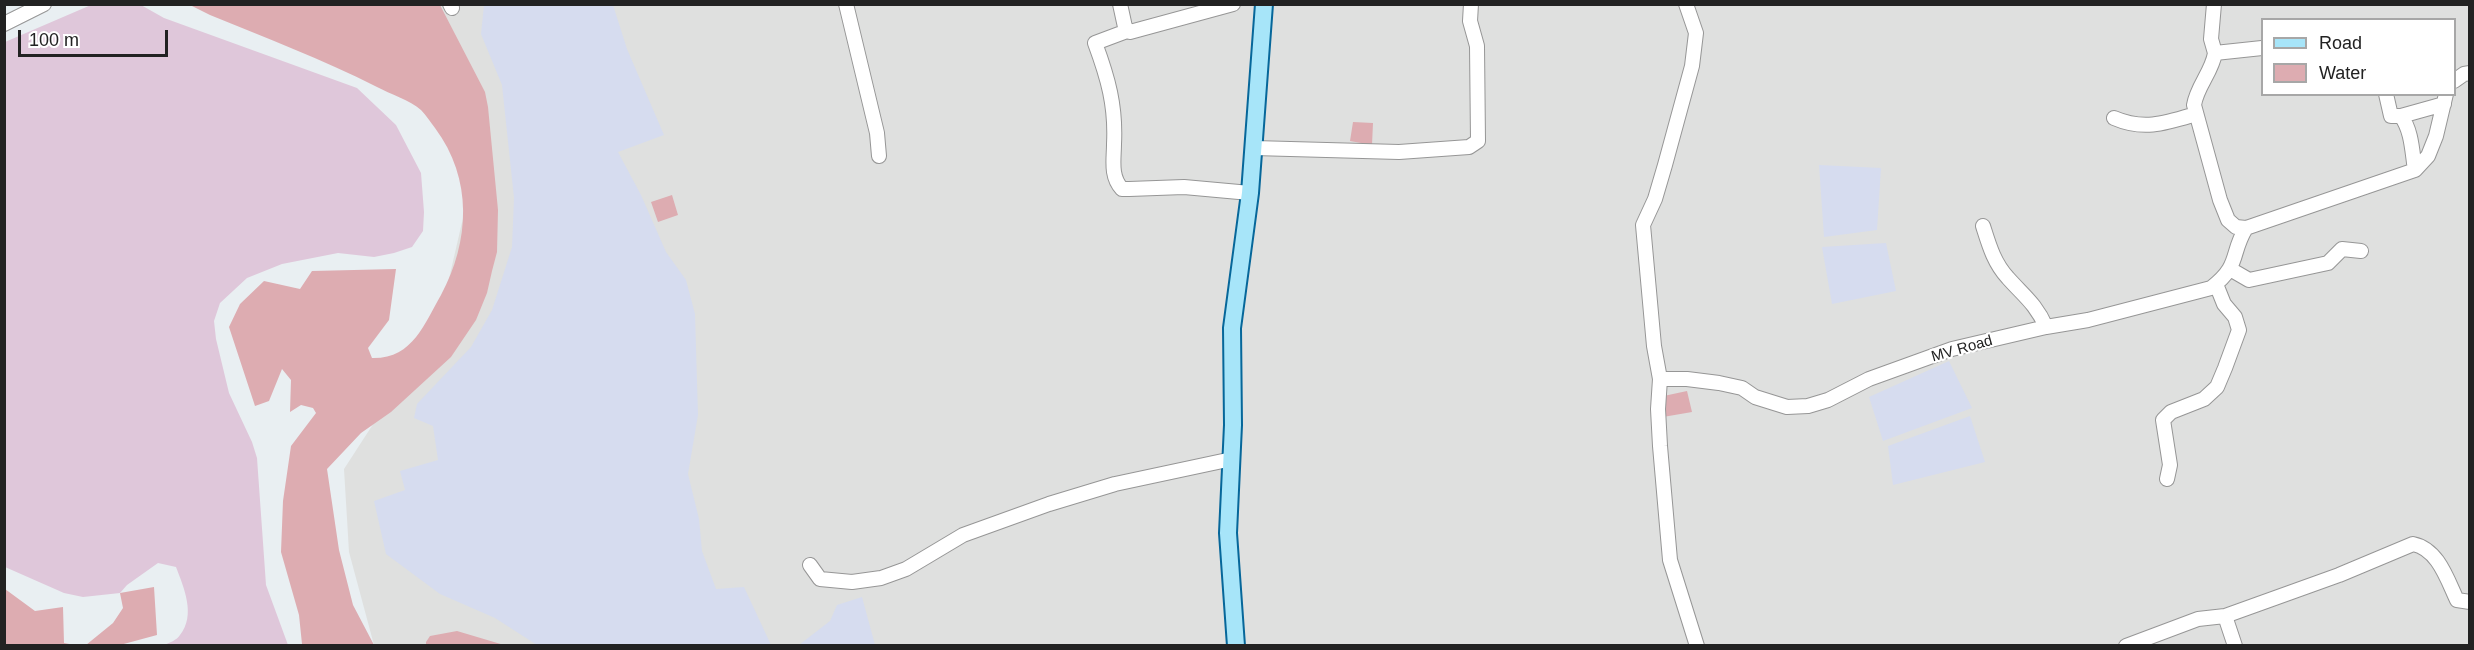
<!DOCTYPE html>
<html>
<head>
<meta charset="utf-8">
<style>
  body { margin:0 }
  #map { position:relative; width:2474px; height:650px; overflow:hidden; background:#e9eff2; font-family:Helvetica,sans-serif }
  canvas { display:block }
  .frame { position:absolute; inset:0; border:6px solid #222; pointer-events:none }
  .legend { position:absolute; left:2261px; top:18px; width:195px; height:78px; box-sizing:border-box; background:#fff; border:2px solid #a7a7a7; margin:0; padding:8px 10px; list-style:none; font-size:18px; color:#222 }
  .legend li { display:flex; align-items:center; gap:12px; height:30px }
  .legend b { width:30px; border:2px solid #a7a7a7 }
  .scale { position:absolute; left:18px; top:30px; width:150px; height:27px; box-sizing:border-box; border:3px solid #222; border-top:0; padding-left:8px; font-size:18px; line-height:21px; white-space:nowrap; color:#222; -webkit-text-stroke:4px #fff; paint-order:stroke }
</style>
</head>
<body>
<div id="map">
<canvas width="2474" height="650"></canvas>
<div class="frame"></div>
<ul class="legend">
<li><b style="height:8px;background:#a7e5f9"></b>Road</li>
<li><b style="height:16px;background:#ddacb1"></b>Water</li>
</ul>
<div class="scale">100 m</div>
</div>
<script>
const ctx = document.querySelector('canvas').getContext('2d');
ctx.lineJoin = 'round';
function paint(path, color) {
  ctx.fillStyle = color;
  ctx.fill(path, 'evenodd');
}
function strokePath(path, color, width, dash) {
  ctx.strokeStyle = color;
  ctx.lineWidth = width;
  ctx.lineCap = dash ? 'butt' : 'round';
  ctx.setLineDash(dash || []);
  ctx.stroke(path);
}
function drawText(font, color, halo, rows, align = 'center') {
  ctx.font = font + ' Helvetica,sans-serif';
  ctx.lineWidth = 4.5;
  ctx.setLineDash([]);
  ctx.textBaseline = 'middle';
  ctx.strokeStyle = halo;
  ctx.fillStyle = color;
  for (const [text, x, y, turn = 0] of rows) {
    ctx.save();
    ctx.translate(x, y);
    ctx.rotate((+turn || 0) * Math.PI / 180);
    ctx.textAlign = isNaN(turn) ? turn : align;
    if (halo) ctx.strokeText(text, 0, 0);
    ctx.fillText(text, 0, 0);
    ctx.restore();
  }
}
paint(new Path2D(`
  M406 5H2469V645H374L349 552 344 469 392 395 445 296 478 153ZM2262 20H2454V94H2262Z`), '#dfe0df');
paint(new Path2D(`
  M484 5H613L627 49 664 135 618 152 641 195 666 252 686 280 695 314 698 415 688 474 699 519 702 551 716 589 744 587 771 645H537L495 618 440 594 386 554 374 501 405 490 400 471 438 460 433 426 414 418 417 404 471 347 492 310 512 247 514 198 502 85 481 34Z
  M1819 165 1881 168 1877 230 1824 237Z
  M1886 243 1896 291 1832 304 1822 247Z
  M1949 361 1972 408 1883 441 1869 397Z
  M1970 416 1985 462 1893 485 1888 446Z
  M862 597 875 645H799L830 621 837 605Z`), '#d6dcef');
paint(new Path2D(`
  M91 5H141L164 18 357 88 396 125 421 173 424 212 423 231 412 247 394 253 374 257 338 253 282 264 247 278 220 303 214 321 216 339 229 393 252 442 257 458 266 585 288 645H164C169 643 177 640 180 635 196 615 184 588 176 567L158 563 127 585 120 593 83 597 64 593 5 567V42Z`), '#dfc7da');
paint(new Path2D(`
  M190 5H440L485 92 488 107 498 210 497 252 492 271 487 293 476 320 451 357 391 412 361 433 327 469 339 550 353 605 374 645 303 646 302 644 299 615 281 552 283 501 291 446 316 413 313 408 301 405 290 412 291 380 282 369 269 401 255 406 229 327 240 304 264 281 300 289 312 271 396 269 389 320 368 348 372 358C413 359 424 324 441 295 470 241 473 179 435 128 431 123 426 115 421 110 410 100 390 94 377 87 322 59 266 38 210 15Z
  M1353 122 1373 123 1372 145 1350 141Z
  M672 195 678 215 658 222 651 202Z
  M1687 391 1692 412 1663 417 1659 397Z
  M154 587 157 635 120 645H86L113 623 123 608 120 593Z
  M5 589 35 611 63 607 64 643 75 645H5Z
  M457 631 504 645H426V642L430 636Z`), '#ddacb1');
const minor = new Path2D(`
  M450 4 452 8
  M846 4 877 133 879 156
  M1120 4 1125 27 1130 32 1233 4
  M2214 4 2211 39 2215 53 2262 48
  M4 24 44 4
  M1127 31 1095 43C1108 78 1116 106 1114 144 1114 159 1110 176 1122 189H1129L1184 187 1250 193
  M2215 53C2212 72 2197 86 2194 105L2220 200 2228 220 2236 227 2246 228
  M2454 81 2464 74 2470 73
  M2386 94 2391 116H2401C2412 131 2412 151 2415 170
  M2401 116 2444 104
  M2114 118C2144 131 2166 123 2196 114
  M1254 148 1399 152 1469 147 1478 141 1477 46 1470 21 1471 4
  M1983 226C1989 245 1994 263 2008 278 2024 296 2036 304 2046 327
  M2230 269 2249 280 2328 263 2342 249 2361 251
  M1660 379 1654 346 1643 225 1655 199 1665 165 1692 66 1696 33 1686 4
  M2167 479 2170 465 2163 420 2171 412 2204 399 2217 387 2225 368 2239 330 2235 317 2224 304 2216 284
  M810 565 820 579 852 582 881 578 906 569 963 535 1049 504 1115 484 1232 459
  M2225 616 2235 646
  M1697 646 1670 560 1660 446 1658 409 1660 379H1687L1719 383 1742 388 1755 397 1787 407 1808 406 1828 400 1869 379 1952 349 2046 327 2088 320 2211 288C2241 265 2230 254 2246 228L2415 170 2428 156 2436 136 2446 94
  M2126 646 2198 619 2225 616 2339 575 2413 544C2438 549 2447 579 2457 600L2470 602`);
const major = new Path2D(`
  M1236 646 1228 533 1233 425 1232 328 1250 193 1264 4`);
strokePath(minor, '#969696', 16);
strokePath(major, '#06679a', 20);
strokePath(minor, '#fff', 14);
strokePath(major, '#a7e5f9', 16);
drawText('15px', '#222', '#fff', [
  ["MV Road",1962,349,-16]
]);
</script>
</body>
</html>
